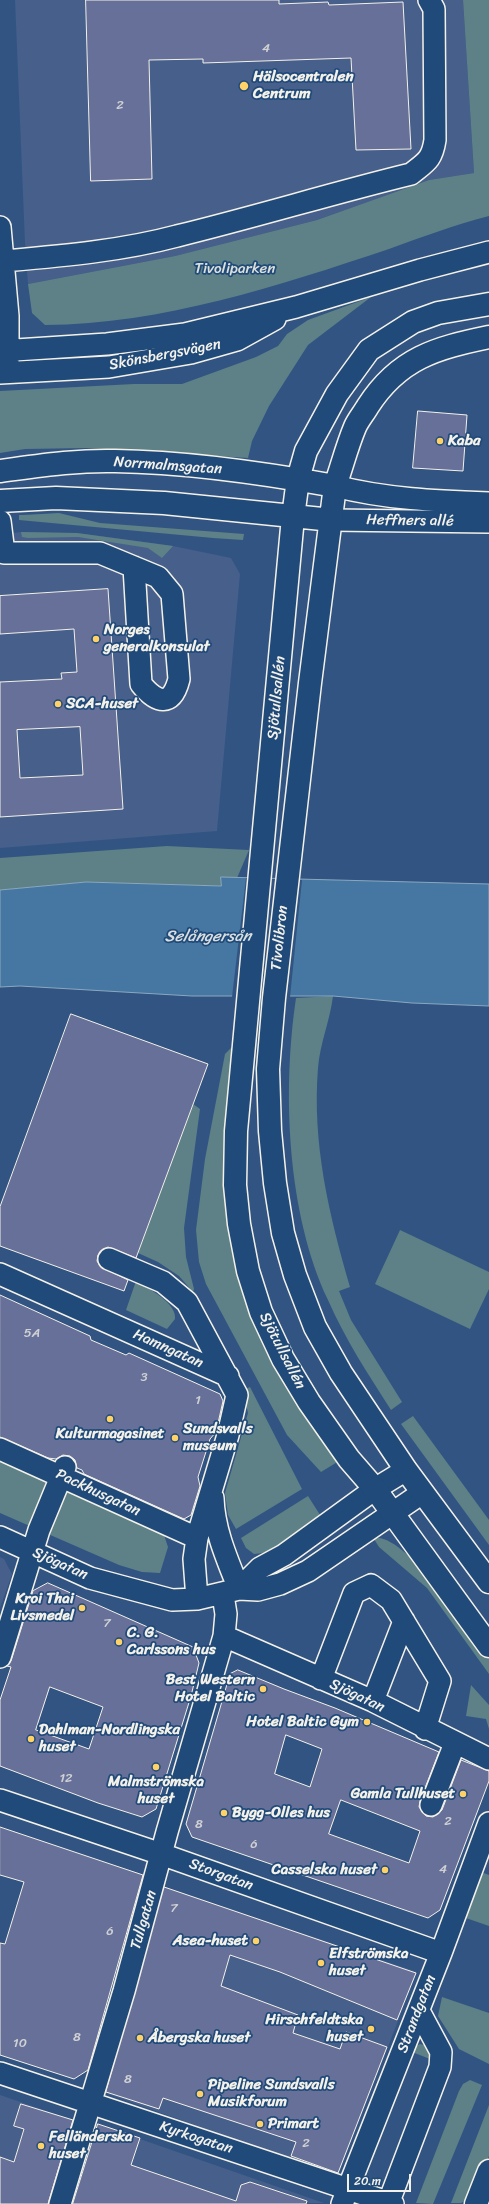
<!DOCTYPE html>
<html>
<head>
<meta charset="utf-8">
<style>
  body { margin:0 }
  #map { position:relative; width:489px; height:2204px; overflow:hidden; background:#325482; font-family:Sriracha,sans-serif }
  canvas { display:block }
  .scale { position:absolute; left:347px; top:2174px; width:64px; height:18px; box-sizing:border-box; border:2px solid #f4f1e8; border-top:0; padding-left:5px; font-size:12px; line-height:14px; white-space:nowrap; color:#f4f1e8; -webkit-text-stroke:3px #1f4a7a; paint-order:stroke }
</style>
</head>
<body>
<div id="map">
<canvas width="489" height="2204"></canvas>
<div class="scale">20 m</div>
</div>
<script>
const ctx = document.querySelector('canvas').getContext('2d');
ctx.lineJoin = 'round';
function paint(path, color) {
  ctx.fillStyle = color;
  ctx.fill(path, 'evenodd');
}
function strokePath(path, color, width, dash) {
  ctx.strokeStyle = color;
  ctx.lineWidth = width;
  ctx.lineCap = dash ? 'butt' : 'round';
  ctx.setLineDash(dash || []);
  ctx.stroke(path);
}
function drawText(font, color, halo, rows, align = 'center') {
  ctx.font = font + ' Sriracha,sans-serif';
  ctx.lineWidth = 3.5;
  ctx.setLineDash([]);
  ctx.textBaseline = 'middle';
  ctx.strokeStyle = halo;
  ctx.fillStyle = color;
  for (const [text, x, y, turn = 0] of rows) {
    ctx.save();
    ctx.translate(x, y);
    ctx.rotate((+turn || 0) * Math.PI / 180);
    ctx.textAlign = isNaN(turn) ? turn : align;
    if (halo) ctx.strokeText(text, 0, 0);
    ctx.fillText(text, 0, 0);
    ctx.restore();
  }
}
paint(new Path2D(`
  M15 0H463L474 173 429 180 317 220 175 256 28 284 25 243Z
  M21 532 77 533 173 546 231 558 240 574 217 831 0 848V535Z
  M0 1557 4 1559 12 1574 0 1608Z
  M166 1887 417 1972 338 2176 105 2093Z
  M0 2095 73 2120 0 2204Z
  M97 2124 324 2203 74 2204Z`), '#465f8b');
paint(new Path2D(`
  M463 0H489V216C454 225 422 237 389 249 278 286 163 324 45 325L32 313 28 284 175 256 317 220 429 180 474 173Z
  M371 297 308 345 269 406 252 441 248 458 87 448 25 449 0 453V391L134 384H182L256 357 278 346 287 334 308 320Z
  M59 513 100 523 244 534 243 540 213 538 19 520V515H23Z
  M21 532 77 533 173 546 162 558 148 548 78 537 28 538 22 537Z
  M167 846 249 850 237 878H221V886L86 882 0 890V858Z
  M333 996C330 1021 320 1043 318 1068 312 1144 329 1214 350 1287L339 1291 351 1320 402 1402 391 1410C368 1374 345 1339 328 1300 287 1213 282 1092 296 998Z
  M233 1046 260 1332 278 1373 305 1416 339 1461 321 1472 287 1435 206 1284 199 1262 196 1230 205 1159 225 1054Z
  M193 1104 200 1109 184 1228 186 1257 194 1289 193 1292 179 1276 158 1262 138 1253Z
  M400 1230 489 1272V1289L470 1329 375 1284Z
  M136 1281C148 1288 177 1303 175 1319L167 1329 126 1310Z
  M250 1387 302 1489 236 1529 228 1515 225 1493 248 1413 243 1390Z
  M413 1416 489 1520V1545L401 1424Z
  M0 1458 163 1532 168 1547 160 1573 142 1572 119 1565 0 1513Z
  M308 1496 322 1518C301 1533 281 1552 254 1554L246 1548 241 1538Z
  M378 1538C409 1539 472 1632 489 1659V1674L427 1588 379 1547 374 1539Z
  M471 1685 489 1705V1729L486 1719 466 1716Z
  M481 1872 489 1875V1926L463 1917Z
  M442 1997 489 2013V2064L459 2049 438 2016Z
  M420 2044 428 2046 432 2052 430 2059 412 2052 414 2047Z
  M470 2080 482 2085 433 2204 416 2203 459 2091 463 2084Z
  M489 2105V2156L476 2189 470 2198 461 2203H451Z`), '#5d8186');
const water = new Path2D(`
  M221 877 489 884V1006L412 1003 333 996H192L20 986 0 987V890L86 882 221 886Z`);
paint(water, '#4577a2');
strokePath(water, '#8ba8be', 1);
paint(new Path2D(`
  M246 878 302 880 290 997H232Z`), '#325482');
const building = new Path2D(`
  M86 0H279V4L328 2 329 5 403 2 411 149 356 150 351 58 203 63V59L149 60 152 179 91 181Z
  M418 411 467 415 463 471 413 468Z
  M108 589 123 809 0 817V682L62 679 61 673 77 672 74 629 0 634V596ZM80 727 83 775 20 778 17 730Z
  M71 1014 208 1064 136 1258 108 1247 102 1250 98 1255 97 1261 100 1266 128 1280 124 1291 0 1246V1207Z
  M0 1295 90 1336 91 1340 126 1355 129 1353 220 1394 223 1401 216 1432 210 1439 198 1477 200 1486 191 1515 184 1519 84 1474 82 1470 77 1468 75 1460 70 1456 63 1455 56 1459 48 1458 0 1437Z
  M48 1583 193 1647 199 1663 191 1696 156 1809 142 1817 98 1803 0 1766V1700L11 1667 7 1666 11 1661 33 1591ZM50 1687 103 1707 89 1749 36 1730Z
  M238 1670 284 1689 335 1708 439 1752 420 1801 419 1807 426 1816 433 1817 442 1810 461 1760 489 1771V1781L440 1910 428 1918 192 1837 186 1824 230 1674ZM286 1735 322 1749 310 1787 275 1774ZM341 1800 420 1831 409 1863 329 1834Z
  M0 1827 143 1875 88 2070 74 2079 0 2055V1943L5 1944 24 1882 0 1875Z
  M164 1887 416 1973 397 2020 280 1972 230 1955 221 1986 298 2015 293 2033 340 2049 346 2032 387 2047 338 2173 291 2156 296 2142 163 2098 159 2109 106 2092Z
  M21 2104 73 2120 48 2204H0V2157L14 2162 24 2129 14 2126Z
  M98 2124 140 2138 131 2165 236 2201 241 2185 250 2182 307 2201 306 2204H73Z`);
paint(building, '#667098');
strokePath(building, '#f4f1e8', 1);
const minor = new Path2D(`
  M0 227 8 316V364
  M4 261C61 256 121 251 177 236 255 217 333 193 411 174 426 162 432 160 435 140L434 9 429 0
  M0 351 107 344 185 334 296 307 420 270 489 252
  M0 373 109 367 191 353 237 340 275 319
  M335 486C385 499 437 501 489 503
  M332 520 489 522
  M0 521 4 553H100L158 577 172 594 179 679C172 707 157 704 141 684L134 567
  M109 1259 163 1282 187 1302 237 1395 228 1435 197 1538 194 1559 197 1599
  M0 1274 228 1376
  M0 1449 197 1538
  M213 1498C214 1530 227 1559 239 1589
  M0 1537 90 1578 172 1600 197 1599 239 1589 258 1590 280 1584 308 1571 422 1493
  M239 1589 260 1568 284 1555 375 1489 406 1470
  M224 1636 373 1701 489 1759
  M0 1657 39 1530 65 1467
  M321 1679 354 1593 371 1585 391 1600 440 1681 425 1729
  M373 1701 404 1621
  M0 1800 161 1854 441 1953
  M431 1805 455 1743
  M0 2073 393 2204
  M60 2204 124 1991 167 1832 224 1636 226 1614 223 1595
  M342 2204 441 1953 489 1823
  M388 2204 440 2067 441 2052 419 2011`);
const major = new Path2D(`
  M489 304 438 313 413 322 369 350 337 394 306 451 298 479 293 517 236 1131 235 1185 239 1224 248 1271 261 1312 283 1359 309 1402 349 1459 375 1489 489 1646
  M489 337C436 348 399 358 368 406 364 413 358 420 355 427 347 446 342 466 335 486L310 683 274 998 268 1069 270 1131 275 1183 283 1233 295 1275 315 1327 341 1373 406 1470 489 1582
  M0 471C38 466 76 460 115 461 188 462 263 473 335 486
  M0 501 56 498 164 503 332 520
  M476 2204 489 2171`);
strokePath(minor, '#f4f1e8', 24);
strokePath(major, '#f4f1e8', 25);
strokePath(minor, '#1f4a7a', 21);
strokePath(major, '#1f4a7a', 22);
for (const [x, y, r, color] of [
  [244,86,5,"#ffd166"],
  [440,441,4,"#ffd166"],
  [96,639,4,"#ffd166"],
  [58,704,4,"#ffd166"],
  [110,1419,4,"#ffd166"],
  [175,1438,4,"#ffd166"],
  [82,1608,4,"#ffd166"],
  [119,1642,4,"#ffd166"],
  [263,1689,4,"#ffd166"],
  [367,1722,4,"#ffd166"],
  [31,1739,4,"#ffd166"],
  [156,1767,4,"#ffd166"],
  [463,1794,4,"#ffd166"],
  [224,1813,4,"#ffd166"],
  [385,1870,4,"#ffd166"],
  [256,1941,4,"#ffd166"],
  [321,1963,4,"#ffd166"],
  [371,2029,4,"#ffd166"],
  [140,2038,4,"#ffd166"],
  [200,2094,4,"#ffd166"],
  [260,2124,4,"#ffd166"],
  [41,2146,4,"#ffd166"]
]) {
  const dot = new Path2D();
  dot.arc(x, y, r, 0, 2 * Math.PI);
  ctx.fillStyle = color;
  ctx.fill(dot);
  strokePath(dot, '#1f4a7a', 1.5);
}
drawText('13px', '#d0d1d4', null, [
  ["4",266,49],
  ["2",120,106],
  ["5A",32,1334],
  ["3",144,1378],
  ["1",198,1401],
  ["7",107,1624],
  ["12",66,1779],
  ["2",448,1822],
  ["8",199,1825],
  ["6",254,1845],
  ["4",443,1870],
  ["7",174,1909],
  ["6",110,1932],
  ["8",77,2038],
  ["10",20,2044],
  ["8",128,2080],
  ["2",306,2144]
]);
drawText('bold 15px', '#f4f1e8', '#1f4a7a', [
  ["Hälsocentralen",253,77],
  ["Centrum",253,94],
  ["Kaba",448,441],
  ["Norges",104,630],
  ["generalkonsulat",104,647],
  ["SCA-huset",66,704],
  ["Sundsvalls",183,1429],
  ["museum",183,1446],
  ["Kulturmagasinet",110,1434,"center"],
  ["Kroi Thai",74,1599,"right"],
  ["Livsmedel",74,1616,"right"],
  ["C. G.",127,1633],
  ["Carlssons hus",127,1650],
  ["Best Western",255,1680,"right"],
  ["Hotel Baltic",255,1697,"right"],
  ["Hotel Baltic Gym",359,1722,"right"],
  ["Dahlman-Nordlingska",39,1730],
  ["huset",39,1747],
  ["Malmströmska",156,1782,"center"],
  ["huset",156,1799,"center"],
  ["Gamla Tullhuset",455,1794,"right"],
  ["Bygg-Olles hus",232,1813],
  ["Casselska huset",377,1870,"right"],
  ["Asea-huset",248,1941,"right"],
  ["Elfströmska",329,1954],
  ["huset",329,1971],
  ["Hirschfeldtska",363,2020,"right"],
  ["huset",363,2037,"right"],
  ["Åbergska huset",148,2038],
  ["Pipeline Sundsvalls",208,2085],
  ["Musikforum",208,2102],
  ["Primart",268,2124],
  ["Felländerska",49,2137],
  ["huset",49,2154]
], 'left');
drawText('15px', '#dde0d9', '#1f4a7a', [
  ["Tivoliparken",235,269]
]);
drawText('15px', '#f4f1e8', '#1f4a7a', [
  ["Skönsbergsvägen",165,355,-11],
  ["Norrmalmsgatan",168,466,4],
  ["Heffners allé",410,521,1],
  ["Sjötullsallén",277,698,-85],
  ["Tivolibron",280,938,-84],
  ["Hamngatan",168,1349,24],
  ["Sjötullsallén",282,1351,63],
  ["Packhusgatan",98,1493,25],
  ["Sjögatan",60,1564,24],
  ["Sjögatan",357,1696,25],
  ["Storgatan",221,1875,20],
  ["Tullgatan",144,1920,-74],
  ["Strandgatan",417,2014,-69],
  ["Kyrkogatan",196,2138,18]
]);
drawText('italic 16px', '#dadfde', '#1f4a7a', [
  ["Selångersån",208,937]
]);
</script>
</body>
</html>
